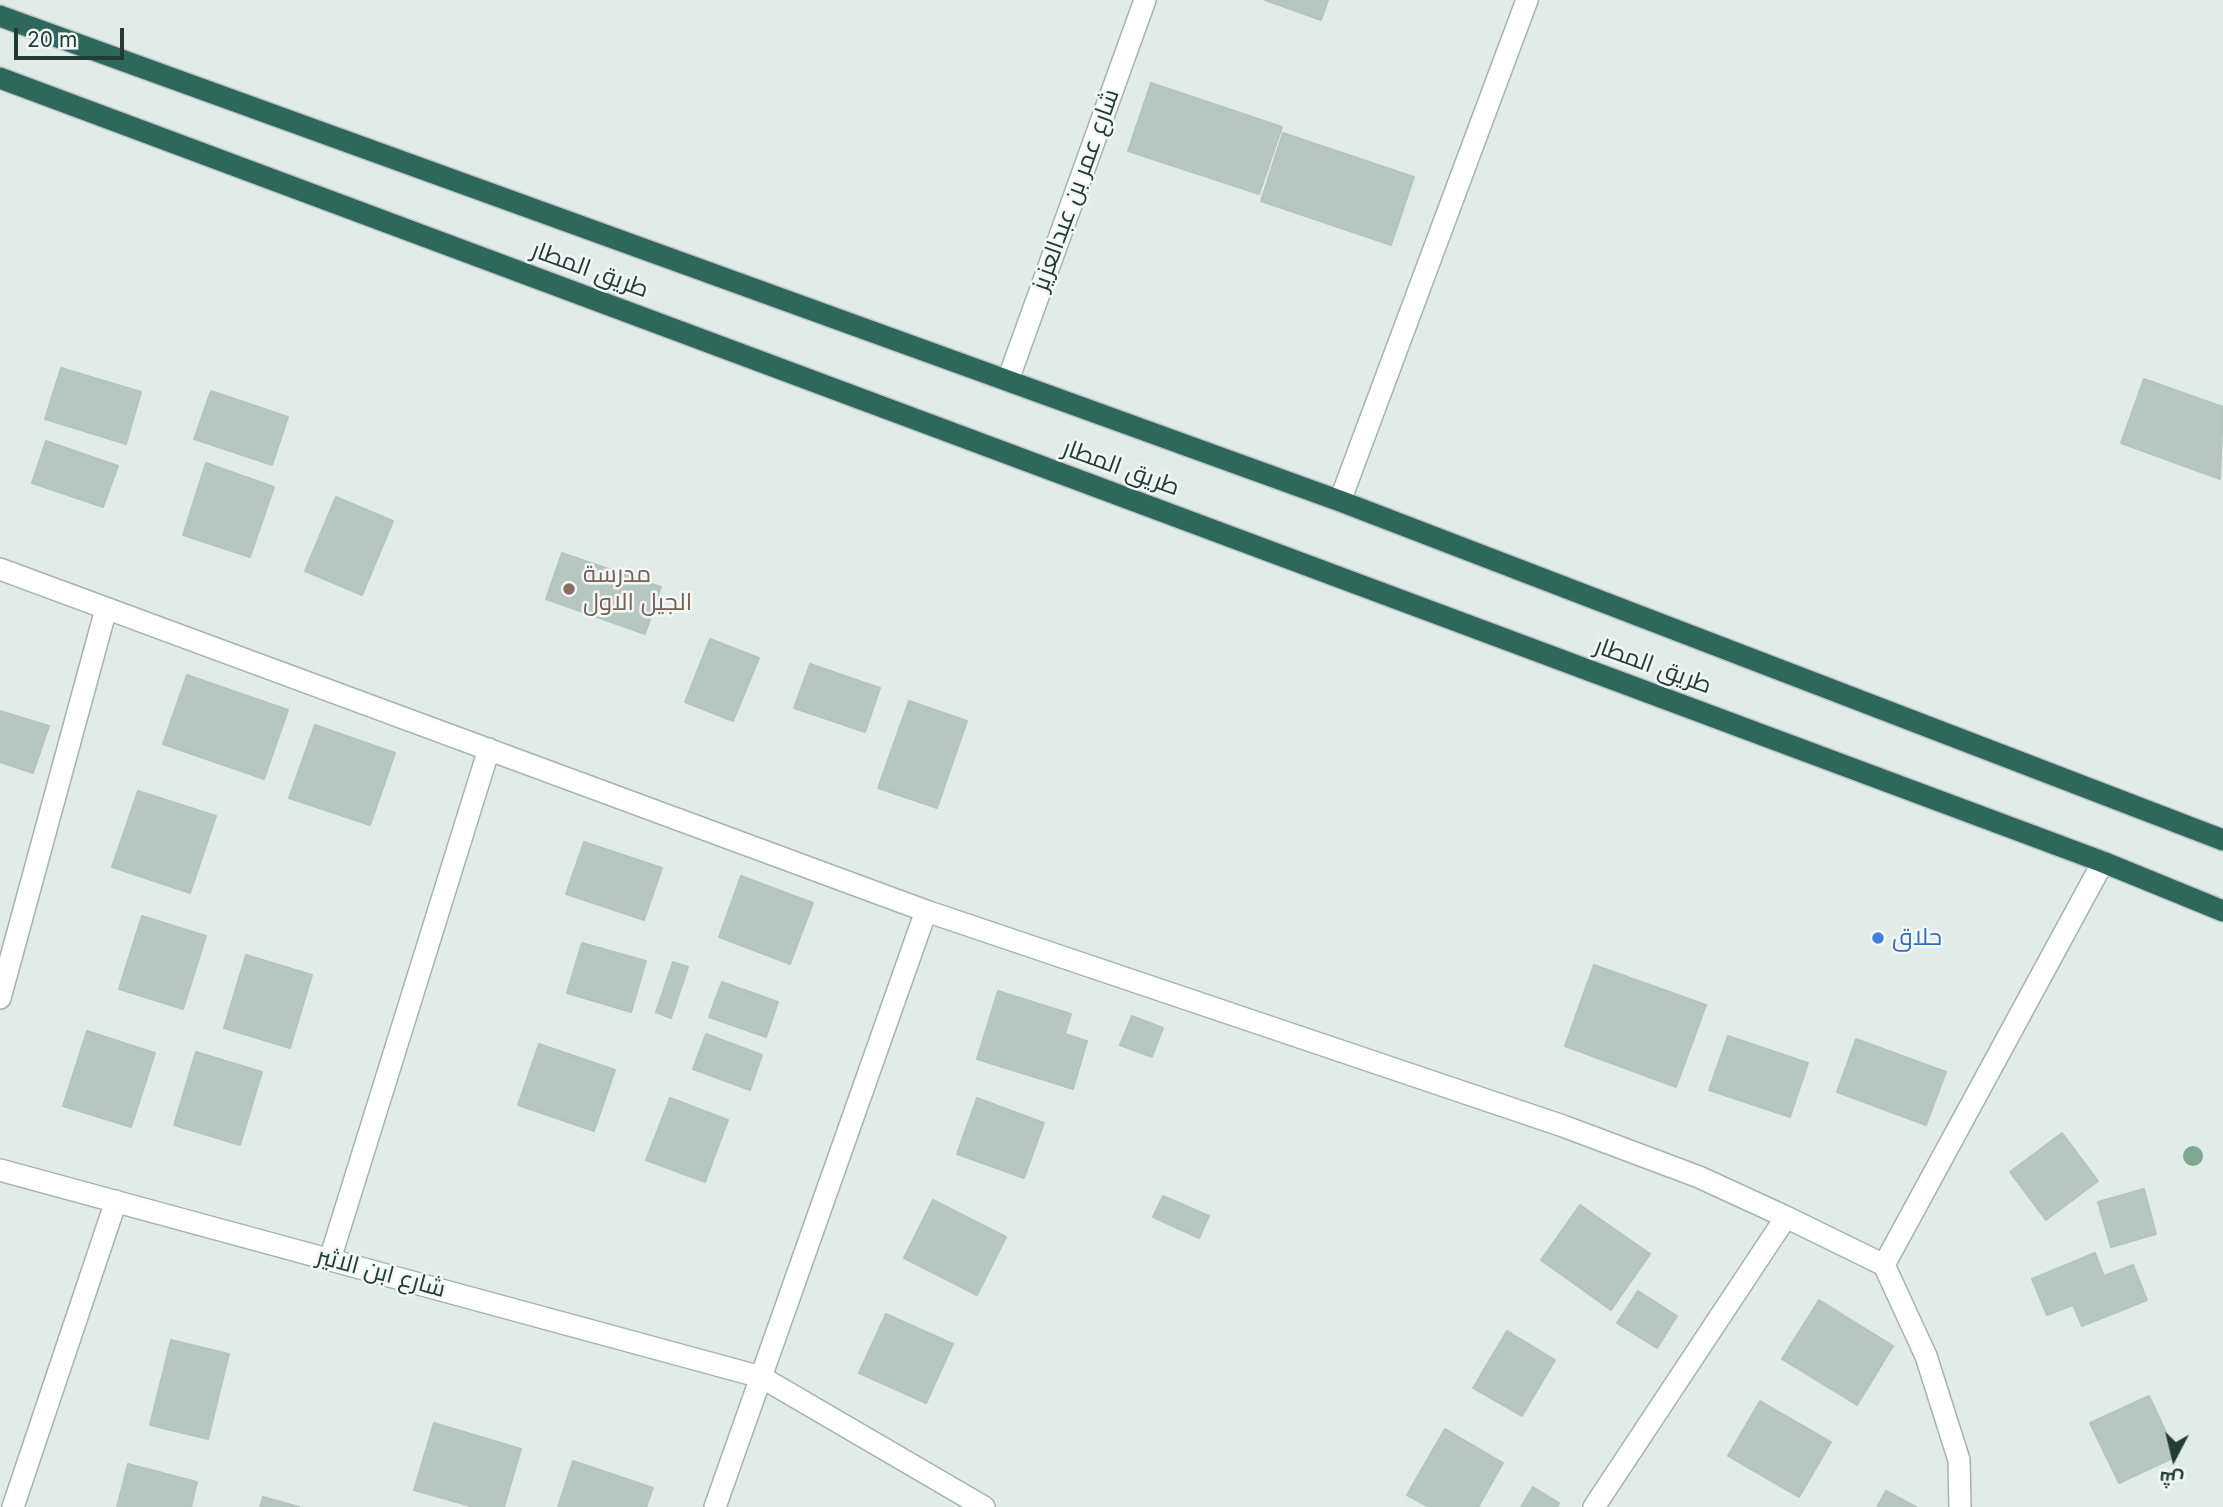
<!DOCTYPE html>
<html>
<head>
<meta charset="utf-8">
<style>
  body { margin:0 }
  #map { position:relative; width:2223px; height:1507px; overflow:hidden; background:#e1ebe7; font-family:Inter,Cairo,sans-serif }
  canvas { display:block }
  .north { position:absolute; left:2139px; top:1423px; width:70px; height:70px; -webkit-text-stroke:5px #f1f8f5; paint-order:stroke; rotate:187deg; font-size:19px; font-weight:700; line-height:28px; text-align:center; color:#223b35 }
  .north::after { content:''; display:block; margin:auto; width:24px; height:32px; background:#223b35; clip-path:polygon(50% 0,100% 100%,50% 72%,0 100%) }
  .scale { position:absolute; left:14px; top:28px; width:110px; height:32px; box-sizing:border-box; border:4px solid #223b35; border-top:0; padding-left:9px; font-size:21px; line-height:24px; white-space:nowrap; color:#223b35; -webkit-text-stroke:5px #f1f8f5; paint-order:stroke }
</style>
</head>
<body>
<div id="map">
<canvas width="2223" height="1507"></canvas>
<div class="north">ش</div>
<div class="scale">20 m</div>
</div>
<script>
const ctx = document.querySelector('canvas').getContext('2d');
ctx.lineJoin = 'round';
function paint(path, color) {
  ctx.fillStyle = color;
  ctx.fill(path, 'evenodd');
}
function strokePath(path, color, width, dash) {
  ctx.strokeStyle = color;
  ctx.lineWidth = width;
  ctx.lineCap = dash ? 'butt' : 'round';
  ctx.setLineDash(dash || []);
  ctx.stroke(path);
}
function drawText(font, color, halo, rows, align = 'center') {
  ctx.font = font + ' Inter,Cairo,sans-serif';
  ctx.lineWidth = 5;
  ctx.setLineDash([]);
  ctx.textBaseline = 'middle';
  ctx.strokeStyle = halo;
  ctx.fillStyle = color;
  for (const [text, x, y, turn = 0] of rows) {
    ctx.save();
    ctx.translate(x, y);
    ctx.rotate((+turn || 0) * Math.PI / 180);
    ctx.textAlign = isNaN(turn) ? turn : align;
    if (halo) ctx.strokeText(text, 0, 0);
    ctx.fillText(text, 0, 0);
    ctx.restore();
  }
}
const building = new Path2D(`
  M1265 0H1328L1321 20Z
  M1151 83 1282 127 1259 194 1128 151Z
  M1283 133 1414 177 1391 245 1261 201Z
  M61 368 141 392 126 444 45 419Z
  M2144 379 2223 407 2220 479 2121 443Z
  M211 391 288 417 272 465 194 439Z
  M46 441 118 466 103 507 32 483Z
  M206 463 274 487 250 557 183 535Z
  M336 497 393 521 362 595 305 571Z
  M562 553 661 587 645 634 546 599Z
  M710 639 759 658 733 721 685 702Z
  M810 664 880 688 865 732 794 708Z
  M187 675 288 710 264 779 163 744Z
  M909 701 967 721 937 808 878 788Z
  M0 711 49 726 33 773 0 762Z
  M315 725 395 753 370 825 289 798Z
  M138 791 216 816 190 893 112 867Z
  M584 842 662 868 644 920 566 894Z
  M741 876 813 903 790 964 719 937Z
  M142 916 206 936 183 1009 119 989Z
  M582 943 646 961 631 1012 567 993Z
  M246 955 312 975 290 1048 224 1028Z
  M673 962 688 967 671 1018 656 1012Z
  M1594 965 1706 1005 1676 1087 1565 1046Z
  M722 982 778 1002 766 1037 709 1017Z
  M998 991 1071 1014 1065 1034 1087 1041 1073 1089 977 1059Z
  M1132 1016 1163 1028 1152 1057 1120 1045Z
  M87 1031 155 1053 131 1127 63 1106Z
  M706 1034 762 1055 750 1090 693 1069Z
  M1728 1036 1808 1063 1790 1117 1709 1090Z
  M1856 1039 1946 1072 1926 1125 1837 1092Z
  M539 1044 615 1070 594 1131 518 1105Z
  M196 1052 262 1072 240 1145 174 1125Z
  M670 1098 728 1120 705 1182 646 1160Z
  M977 1098 1044 1123 1024 1178 957 1154Z
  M2062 1133 2098 1181 2046 1220 2010 1172Z
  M2144 1189 2156 1234 2111 1247 2098 1202Z
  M1163 1196 1209 1216 1199 1238 1153 1217Z
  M933 1200 1006 1237 977 1295 904 1258Z
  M1580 1205 1650 1254 1611 1310 1541 1260Z
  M2095 1253 2104 1276 2133 1265 2147 1300 2082 1326 2073 1305 2047 1315 2032 1279Z
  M1638 1291 1677 1316 1657 1348 1617 1323Z
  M1819 1300 1893 1346 1857 1405 1782 1359Z
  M886 1314 953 1344 926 1403 859 1373Z
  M1507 1331 1555 1360 1522 1416 1473 1388Z
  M171 1340 229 1354 208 1439 150 1425Z
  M2149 1396 2177 1456 2119 1483 2090 1423Z
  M1760 1401 1831 1442 1799 1497 1728 1456Z
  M434 1423 521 1449 504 1507H474L414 1490Z
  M1445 1429 1503 1463 1478 1507H1429L1407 1495Z
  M573 1461 653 1488 646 1507H558Z
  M128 1464 197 1482 191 1507H117Z
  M1533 1487 1559 1503 1557 1507H1521Z
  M1886 1491 1916 1507H1877Z
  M263 1497 299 1507H260Z`);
paint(building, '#b6c6c0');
strokePath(building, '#b3c5be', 2);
const minor = new Path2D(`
  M1008 380 1145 0
  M1340 501 1527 0
  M0 569 926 911 1563 1126 1699 1177 1786 1217 1884 1265 1926 1356 1959 1460 1960 1507
  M0 998 106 609
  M0 1170 761 1377 984 1507
  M330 1259 489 749
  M1884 1265 2103 862
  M13 1507 116 1201
  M715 1507 926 911
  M1594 1507 1786 1217`);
const highway = new Path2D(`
  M0 16 1340 501 2223 840
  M0 78 2103 862 2223 911`);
strokePath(minor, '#a4b3ae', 24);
strokePath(highway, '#c1c8c6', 24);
strokePath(minor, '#fff', 21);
strokePath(highway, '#2e675c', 21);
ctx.fillStyle = '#7ea890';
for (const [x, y] of [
  [2193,1156]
]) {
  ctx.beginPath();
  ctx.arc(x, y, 10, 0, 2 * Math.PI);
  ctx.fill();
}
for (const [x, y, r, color] of [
  [569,589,7,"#8d6e63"],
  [1878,938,7,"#3f7fe0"]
]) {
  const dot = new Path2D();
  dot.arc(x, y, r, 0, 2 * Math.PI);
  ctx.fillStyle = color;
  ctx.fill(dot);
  strokePath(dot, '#f1f8f5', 2.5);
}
drawText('24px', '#223b35', '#f1f8f5', [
  ["شارع عمر بن عبدالعزيز",1076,190,-70],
  ["طريق المطار",590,270,20],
  ["طريق المطار",1121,468,20],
  ["طريق المطار",1653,666,20],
  ["شارع ابن الاثير",381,1273,15]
]);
drawText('24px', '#785e54', '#f1f8f5', [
  ["مدرسة",583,575],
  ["الجيل الاول",583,603]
], 'left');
drawText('24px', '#366cbe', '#f1f8f5', [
  ["حلاق",1892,938]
], 'left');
</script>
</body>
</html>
